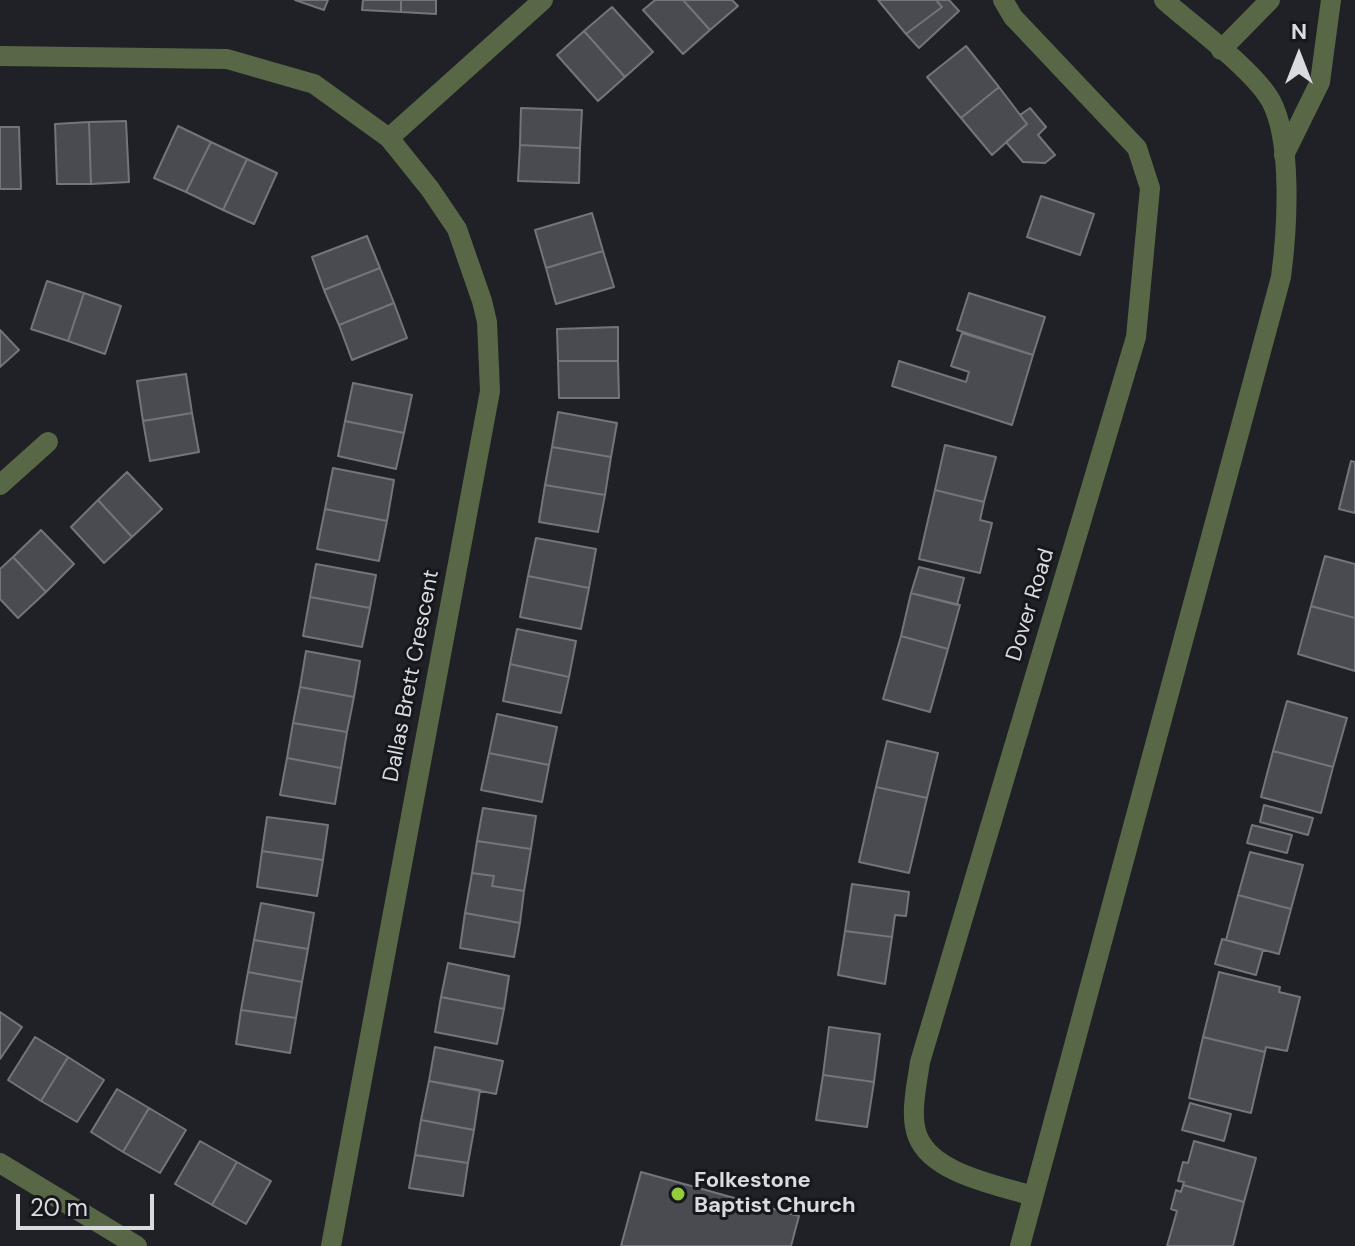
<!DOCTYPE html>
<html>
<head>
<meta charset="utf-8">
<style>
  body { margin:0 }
  #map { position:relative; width:1355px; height:1246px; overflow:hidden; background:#1f2126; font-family:"DM Sans",sans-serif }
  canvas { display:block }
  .north { position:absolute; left:1259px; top:16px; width:80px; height:80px; -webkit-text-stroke:6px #16171d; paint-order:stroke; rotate:0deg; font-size:22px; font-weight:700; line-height:32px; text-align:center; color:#dadbdf }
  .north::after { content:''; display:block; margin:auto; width:28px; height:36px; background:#dadbdf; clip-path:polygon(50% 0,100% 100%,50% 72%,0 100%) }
  .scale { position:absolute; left:16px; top:1194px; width:138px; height:36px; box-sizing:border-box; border:4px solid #dadbdf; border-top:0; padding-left:10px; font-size:24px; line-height:28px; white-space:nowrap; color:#dadbdf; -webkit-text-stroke:6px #16171d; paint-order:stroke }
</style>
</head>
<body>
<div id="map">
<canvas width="1355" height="1246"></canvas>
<div class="north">N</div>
<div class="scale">20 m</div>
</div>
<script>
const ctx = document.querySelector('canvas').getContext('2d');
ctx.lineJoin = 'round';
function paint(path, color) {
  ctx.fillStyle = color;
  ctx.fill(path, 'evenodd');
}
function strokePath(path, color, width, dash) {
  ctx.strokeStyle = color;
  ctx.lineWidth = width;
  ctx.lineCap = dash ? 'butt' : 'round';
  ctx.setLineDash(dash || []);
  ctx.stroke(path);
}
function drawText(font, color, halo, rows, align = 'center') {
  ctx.font = font + ' "DM Sans",sans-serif';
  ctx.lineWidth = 6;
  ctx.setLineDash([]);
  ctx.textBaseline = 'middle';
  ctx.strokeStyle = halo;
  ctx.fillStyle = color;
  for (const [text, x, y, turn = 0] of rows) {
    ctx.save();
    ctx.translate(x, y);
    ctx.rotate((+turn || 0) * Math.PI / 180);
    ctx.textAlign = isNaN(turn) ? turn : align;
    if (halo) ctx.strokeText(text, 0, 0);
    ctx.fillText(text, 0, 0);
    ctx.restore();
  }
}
const building = new Path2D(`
  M295 0H328L324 10Z
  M363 0H401V12L362 10Z
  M401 0H436V14L401 12Z
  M655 0H683L710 30 683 54 643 10Z
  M683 0H732L738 6 710 30Z
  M878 0H936L942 7 906 34Z
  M936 0H949L959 11 919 48 906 34 942 7Z
  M612 7 653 52 625 77 584 31Z
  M584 31 625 77 598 101 557 55Z
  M966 46 999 87 961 118 927 77Z
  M999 87 1027 124 992 155 961 118Z
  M521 108 582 110 580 148 520 145Z
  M1030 108 1046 127 1038 135 1055 155 1045 163 1023 162 1006 142 1027 124 1020 115Z
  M126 121 129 182 91 184 89 122Z
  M89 122 91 184H57L55 124Z
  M178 126 211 142 186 192 154 178Z
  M0 127H19L21 189H0Z
  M211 142 247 159 223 210 186 192Z
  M520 145 580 148 579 183 518 181Z
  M247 159 277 173 254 224 223 210Z
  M1041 196 1094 214 1080 255 1027 237Z
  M592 213 603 251 546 268 535 230Z
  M367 236 380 268 324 290 312 257Z
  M603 251 614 287 556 304 546 268Z
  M380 268 394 303 339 325 324 290Z
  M47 281 84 293 68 341 31 329Z
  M84 293 121 306 105 354 68 341Z
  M969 293 1045 317 1033 355 957 330Z
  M394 303 407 338 352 360 339 325Z
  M618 327V361H558L557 329Z
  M0 330 19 350 0 367Z
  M962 333 1033 355 1012 425 892 386 899 361 966 382 969 372 951 366Z
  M558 361H618L619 398H559Z
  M186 374 192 413 143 421 137 381Z
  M353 383 412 395 404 433 345 421Z
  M558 412 617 423 611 457 552 447Z
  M192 413 199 452 150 461 143 421Z
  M345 421 404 433 396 469 338 456Z
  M945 445 996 457 984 502 935 490Z
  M552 447 611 457 605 495 545 485Z
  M1351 461 1355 462V513L1339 509Z
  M333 468 394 480 387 521 325 509Z
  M127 472 162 509 132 537 98 500Z
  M545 485 605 495 598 532 539 522Z
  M935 490 984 502 980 520 992 523 980 573 919 559Z
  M98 500 132 537 104 563 71 527Z
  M325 509 387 521 379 561 317 549Z
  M41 530 74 564 46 592 13 557Z
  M536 538 596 549 589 588 528 576Z
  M1325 556 1355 564V618L1311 606Z
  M13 557 46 592 18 618 0 599V569Z
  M316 564 376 575 370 608 310 597Z
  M919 567 964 578 957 605 911 593Z
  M528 576 589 588 581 629 520 617Z
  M911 593 960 605 948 649 901 636Z
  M310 597 370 608 362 647 303 636Z
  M1311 606 1355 618V671L1298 654Z
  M517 629 576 641 569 677 510 664Z
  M901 636 948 649 930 712 883 699Z
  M306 651 360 661 354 697 300 687Z
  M510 664 569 677 561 713 503 701Z
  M300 687 354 697 347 732 293 723Z
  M1287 701 1347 718 1333 767 1273 751Z
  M497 714 557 727 549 765 489 753Z
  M293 723 347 732 341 768 287 758Z
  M887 741 938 753 927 798 876 787Z
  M1273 751 1333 767 1321 813 1261 797Z
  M489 753 549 765 542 802 481 790Z
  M287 758 341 768 335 804 280 795Z
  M876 787 927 798 909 873 859 862Z
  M1264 805 1313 818 1308 835 1260 822Z
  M483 808 536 816 531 849 477 841Z
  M267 817 328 825 323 860 262 851Z
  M1252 825 1292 835 1287 853 1247 843Z
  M477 841 531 849 524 891 492 886 494 876 472 873Z
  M262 851 323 860 317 896 257 887Z
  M1250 852 1303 865 1291 909 1238 895Z
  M472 873 494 876 492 886 524 891 520 923 465 913Z
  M852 884 909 892 906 916 895 915 892 937 845 931Z
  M1238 895 1291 909 1279 954 1226 940Z
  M261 903 314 913 308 949 254 940Z
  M465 913 520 923 514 957 460 948Z
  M845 931 892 937 885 984 838 975Z
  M1222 939 1263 950 1256 975 1215 964Z
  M254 940 308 949 302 982 248 972Z
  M448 963 509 976 504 1009 441 997Z
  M248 972 302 982 296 1018 241 1010Z
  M1219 972 1280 987 1279 992 1300 997 1287 1051 1266 1047 1265 1052 1203 1037Z
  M441 997 504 1009 497 1044 435 1032Z
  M241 1010 296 1018 290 1053 236 1044Z
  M0 1012 22 1027 0 1059Z
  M829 1027 880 1034 874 1082 823 1075Z
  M35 1037 68 1057 41 1101 8 1080Z
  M1203 1037 1265 1052 1251 1113 1189 1098Z
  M435 1047 503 1061 496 1094 429 1081Z
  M68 1057 104 1080 77 1122 41 1101Z
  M823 1075 874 1082 867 1127 816 1120Z
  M429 1081 480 1090 474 1130 421 1120Z
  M117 1089 149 1108 123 1152 91 1132Z
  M1190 1103 1231 1114 1224 1141 1182 1130Z
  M149 1108 186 1130 160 1173 123 1152Z
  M421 1120 474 1130 468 1163 415 1155Z
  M200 1141 237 1162 212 1205 175 1184Z
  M1194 1141 1256 1158 1244 1202 1183 1185 1184 1182 1178 1181 1183 1162 1188 1163Z
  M415 1155 468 1163 463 1196 409 1188Z
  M237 1162 271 1181 246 1224 212 1205Z
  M641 1172 799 1216 791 1246H621Z
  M1183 1185 1244 1202 1233 1246H1167L1177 1211 1171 1209 1176 1190 1181 1192Z`);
paint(building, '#494b51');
strokePath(building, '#73757c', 2);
strokePath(new Path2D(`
  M1003 0 1013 17 1137 148 1150 188 1136 337 920 1062C917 1084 909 1116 918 1137 933 1174 998 1185 1032 1196
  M1221 50 1270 0
  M0 56 227 59 314 84 389 138 430 189 457 229 482 301 487 322 490 391 331 1246
  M389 138 543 0
  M1284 155 1320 82 1331 0
  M0 485 48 442
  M0 1163 137 1246`), '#586846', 20);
strokePath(new Path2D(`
  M1020 1246 1281 277C1287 232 1293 142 1271 101 1254 70 1192 25 1164 0`), '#586846', 20);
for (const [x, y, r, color] of [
  [678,1194,8,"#95cc3b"]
]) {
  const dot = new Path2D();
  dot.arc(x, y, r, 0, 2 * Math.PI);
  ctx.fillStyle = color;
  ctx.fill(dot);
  strokePath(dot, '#16171d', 3);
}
drawText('22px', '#dadbdf', '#16171d', [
  ["Dover Road",1031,605,-73],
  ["Dallas Brett Crescent",412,676,-79]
]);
drawText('bold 22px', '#dadbdf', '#16171d', [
  ["Folkestone",694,1181],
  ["Baptist Church",694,1206]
], 'left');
</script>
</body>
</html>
